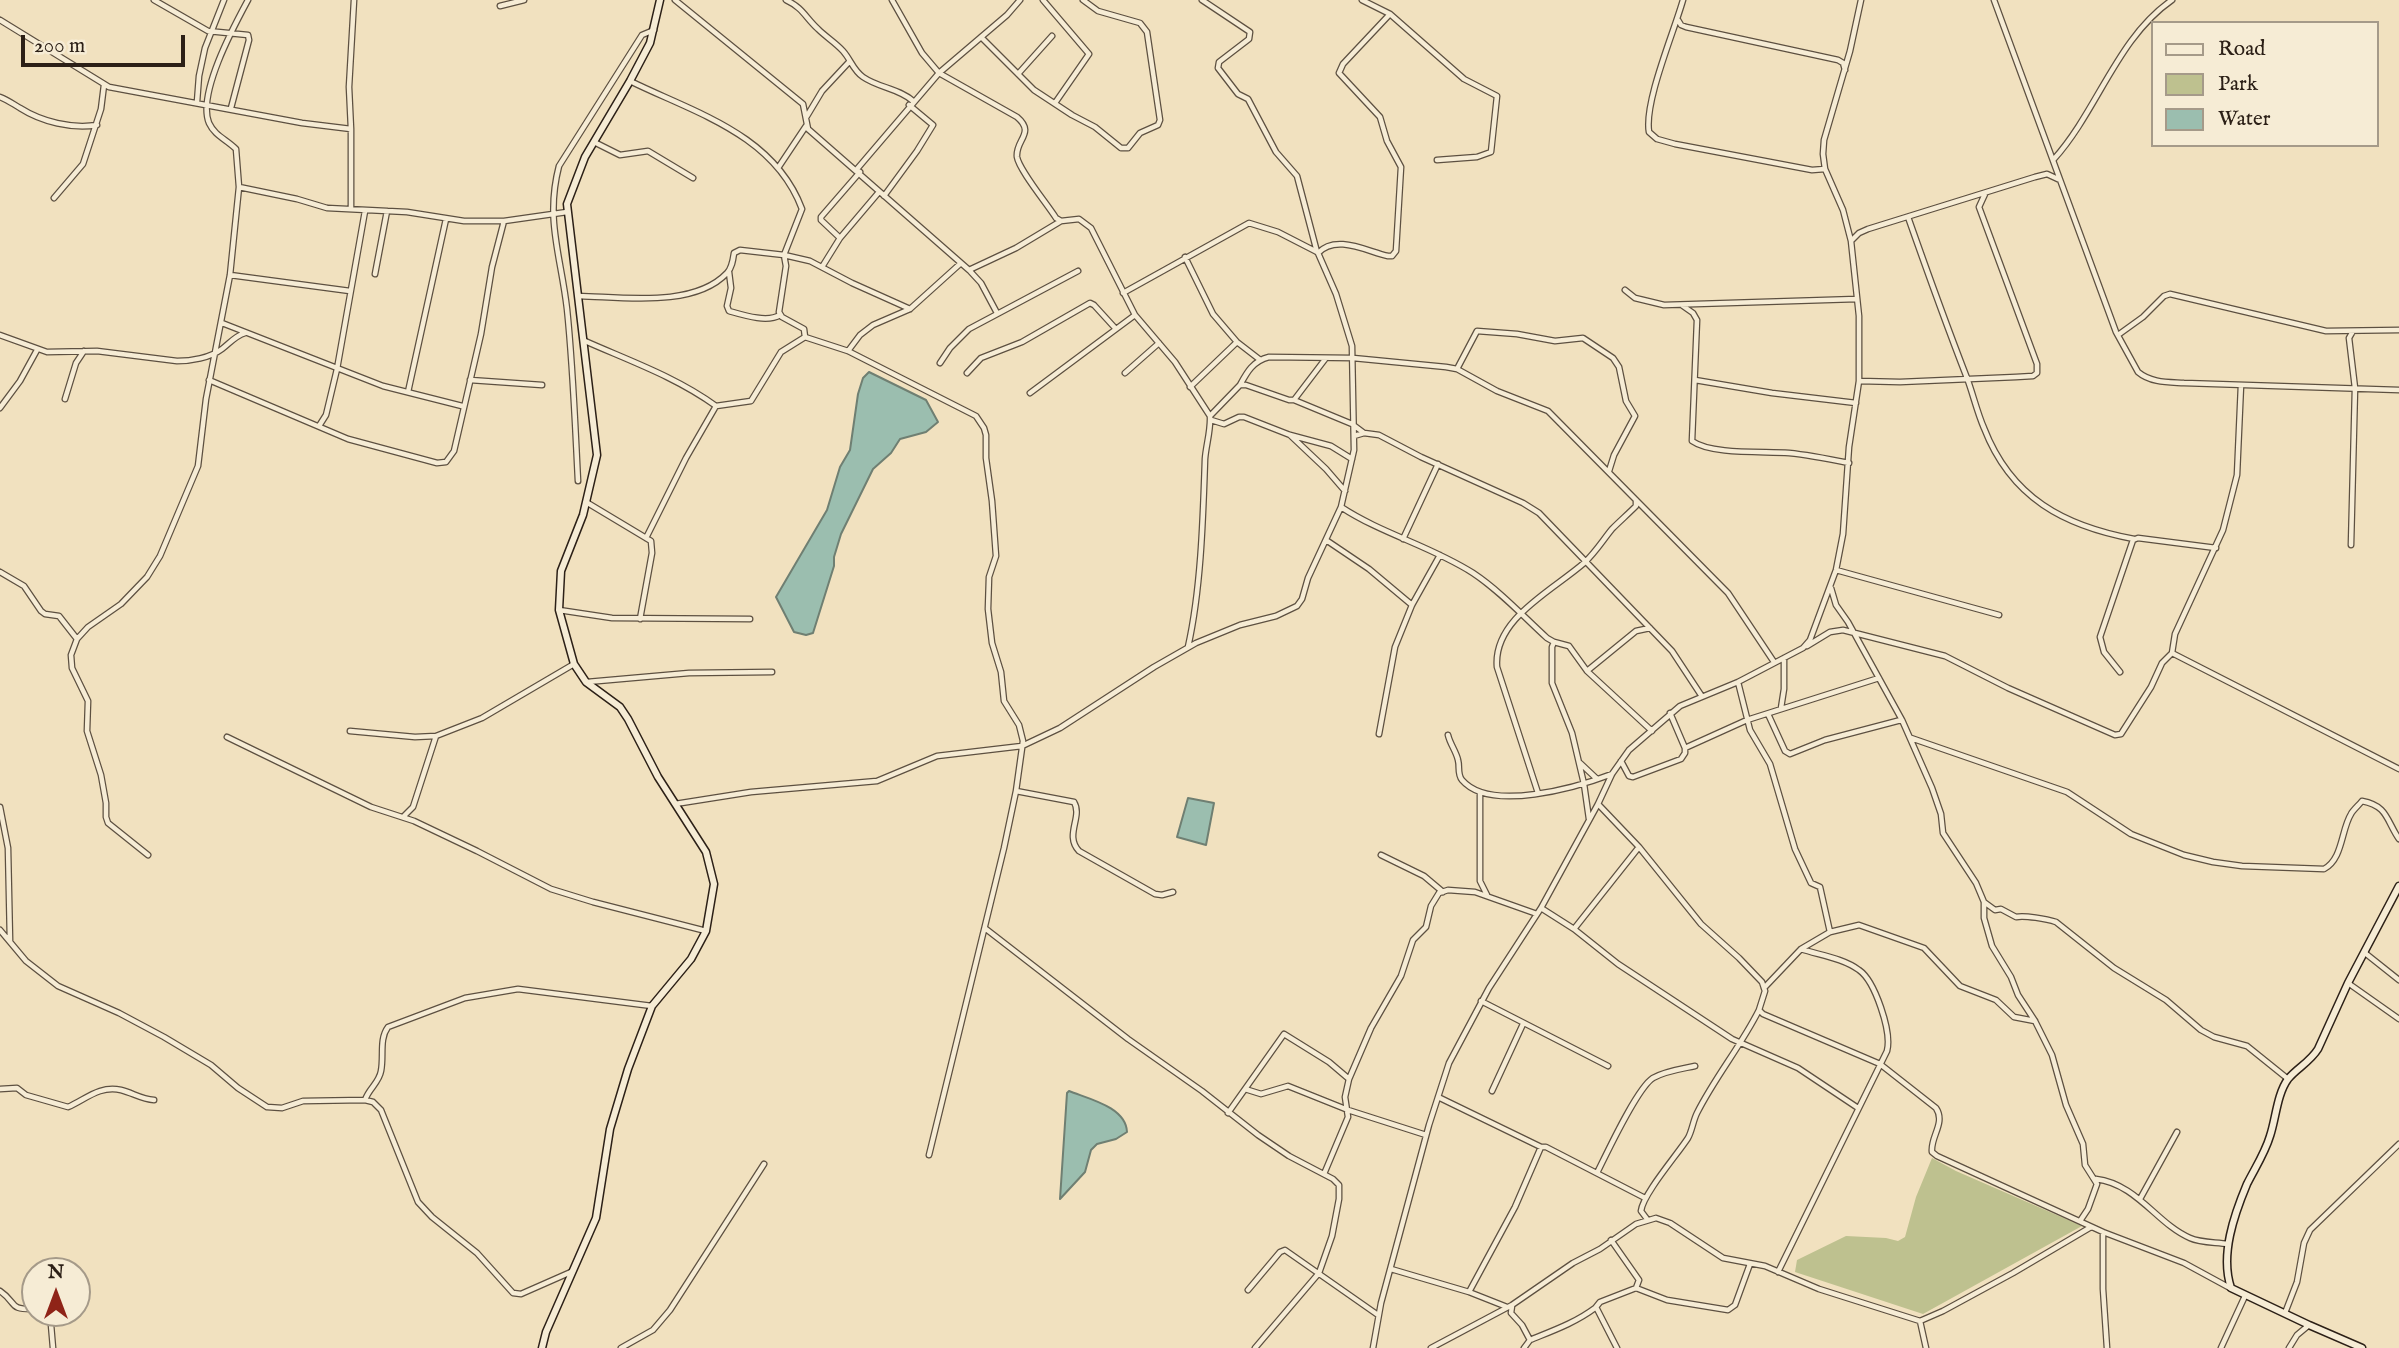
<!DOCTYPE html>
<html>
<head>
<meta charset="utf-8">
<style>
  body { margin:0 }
  #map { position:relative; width:2399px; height:1348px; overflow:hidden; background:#f1e1bf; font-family:"IM FELL English",serif }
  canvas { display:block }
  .legend { position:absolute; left:2151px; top:21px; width:228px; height:126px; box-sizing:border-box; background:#f6ecd5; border:2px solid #a59a89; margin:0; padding:9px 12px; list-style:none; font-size:21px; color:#2c2017 }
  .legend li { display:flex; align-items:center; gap:14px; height:35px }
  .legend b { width:35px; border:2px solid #a59a89 }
  .north { position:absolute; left:21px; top:1257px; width:70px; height:70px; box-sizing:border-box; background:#f6ecd5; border:2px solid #a59a89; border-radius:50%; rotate:0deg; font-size:19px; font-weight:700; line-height:28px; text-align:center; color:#2c2017 }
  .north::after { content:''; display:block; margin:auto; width:24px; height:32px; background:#8f2418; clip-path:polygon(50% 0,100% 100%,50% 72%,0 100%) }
  .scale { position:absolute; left:21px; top:35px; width:164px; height:32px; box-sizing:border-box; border:4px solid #2c2017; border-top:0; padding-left:9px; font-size:21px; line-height:24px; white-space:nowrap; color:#2c2017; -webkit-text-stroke:5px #f6ecd5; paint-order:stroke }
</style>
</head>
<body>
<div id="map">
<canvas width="2399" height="1348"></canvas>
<ul class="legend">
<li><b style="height:9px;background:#f6ecd5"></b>Road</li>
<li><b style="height:19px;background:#bec18f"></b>Park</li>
<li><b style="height:19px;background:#9bbeaf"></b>Water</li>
</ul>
<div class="north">N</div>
<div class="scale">200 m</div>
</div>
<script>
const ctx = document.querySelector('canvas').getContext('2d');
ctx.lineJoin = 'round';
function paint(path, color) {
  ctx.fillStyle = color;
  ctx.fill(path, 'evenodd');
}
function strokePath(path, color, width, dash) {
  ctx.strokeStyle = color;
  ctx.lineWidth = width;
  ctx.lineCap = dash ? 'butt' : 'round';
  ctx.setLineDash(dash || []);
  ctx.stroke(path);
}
paint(new Path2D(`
  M1932 1158 1956 1171 2082 1226 1923 1314 1795 1272 1797 1260 1846 1236 1886 1238 1898 1241 1905 1237 1916 1197Z`), '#bec18f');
const water = new Path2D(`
  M869 372 926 400 938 422 926 432 900 439 891 453 873 469 841 534 834 557V566L813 633 806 635 794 632 776 597 827 510 840 467 850 450 858 394 863 378Z
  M1188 798 1214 803 1206 845 1177 837Z
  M1069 1091C1089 1099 1126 1107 1127 1132L1116 1139 1097 1144 1091 1150 1085 1172 1060 1199 1067 1093Z`);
paint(water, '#9bbeaf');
strokePath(water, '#6f7f72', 2);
const street = new Path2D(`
  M154 0 208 31 248 35 249 40 231 108
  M675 0 803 104 808 129 969 270 981 283 997 313
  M786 0C803 8 805 17 818 29 826 37 836 43 843 51 851 60 853 70 863 77 879 88 898 88 913 101
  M892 0 922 53 939 73 1017 117C1036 133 1015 140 1017 157 1019 170 1048 205 1056 218L1061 221 1079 219 1091 228 1135 315 1175 362 1210 416C1211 430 1206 445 1205 459 1203 519 1201 589 1188 647
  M1043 0 1089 54 1055 103
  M1202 0 1250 32 1249 39 1219 62 1218 68 1238 94 1248 99 1276 152 1297 176 1317 252
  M1362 0 1390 14 1464 79 1497 96 1491 152 1477 157 1437 160
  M1683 0C1674 32 1644 102 1649 132L1657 139 1675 144 1812 170 1825 169
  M1994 0 2116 332 2138 372C2151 383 2169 382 2184 383L2399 390
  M500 6 524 0
  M0 20 109 87 302 123 351 129
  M1678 20 1681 25 1686 27 1838 60 1843 63 1845 70
  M981 37 1034 90 1072 115 1095 127 1121 148H1128L1140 133 1158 125 1160 120 1147 32 1140 23 1098 11 1083 0
  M1018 74 1052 36
  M630 81C695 113 774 134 802 209L784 255 786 266 779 312 782 317 804 329 805 337 781 352 751 401 716 406 686 458 646 538
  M0 97C8 100 13 104 20 108 42 122 72 129 97 125
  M197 102 199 76 205 48 224 0
  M807 116 822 91 849 62
  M594 142 620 155 648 151 693 178
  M2054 159C2098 110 2117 38 2172 0
  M778 168 806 126
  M857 169 939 73 1007 15 1020 0
  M239 187 297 199 327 208 407 212 464 221H504L567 212
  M884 196 917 151 933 125 909 105
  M54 198 83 164 101 109 104 85
  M351 209V129L349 87 354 0
  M1908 217C1927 271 1946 324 1967 378 1973 394 1977 412 1984 428 2011 498 2064 526 2134 539
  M840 238 821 220V217L860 172
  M1852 240 1859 233 1868 229 2035 177 2047 174 2060 180
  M1185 257 1213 314 1237 342 1259 359
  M822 267 840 238 879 192
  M969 270 1016 248 1061 221
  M729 272 731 288 727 306 729 311C743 315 767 323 780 315
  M375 274 387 211
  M230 275 350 291
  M1625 290 1635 298 1664 305 1857 299
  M1123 293 1249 223 1278 232 1317 252
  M579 296C623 297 694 308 727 273 732 268 733 260 734 253L740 250 784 255 810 261 852 283 910 309
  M1683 306 1693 313 1697 320 1692 441C1712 455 1764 451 1789 453 1809 455 1829 459 1849 463
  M222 323 383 386 462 406
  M0 335 47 352 97 351 177 361C191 361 210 358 222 349 230 343 235 336 245 333
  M2118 335 2143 317 2164 296 2170 294 2326 331 2399 330
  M805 337 848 351 976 416 984 428 986 435V458L992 501 996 556 989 577 988 609 992 643 1001 672 1004 701 1019 725 1023 741 1016 791 1004 848 929 1155
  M585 341C630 361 676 377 716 406
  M848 351 860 335 873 325 910 309 961 263
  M940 363 950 348 969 329 1078 271
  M1457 369 1477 331 1517 334 1555 341 1583 338 1613 358 1619 367 1626 401 1635 416 1614 455 1609 471
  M967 373 981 358 1022 342 1090 303 1094 305 1115 328
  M1125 373 1159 343
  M209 380 348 439 437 463 446 462 454 451 481 334 492 267 504 221
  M470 380 542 385
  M1695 380 1772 393 1856 403
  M1859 381 1900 382 2016 377 2033 376 2037 373V364L1979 207 1985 194
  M1240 385C1247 372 1253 361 1269 357L1353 358 1446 367 1457 369 1497 391 1548 411 1728 593 1774 662
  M1190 387 1237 342
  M408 392 446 219
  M1030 393 1135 315
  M65 399 76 363 84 351
  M1294 400 1352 424 1364 433
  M0 408 20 381 37 350
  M1210 416 1240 385H1246L1289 400H1294L1326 358
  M1211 420 1224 424 1239 417H1244L1290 435 1331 446 1352 459
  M319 426 326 415 337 369 365 211
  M1290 435 1326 469 1345 491
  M1354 436 1364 433 1379 435 1421 457 1523 503 1539 513 1672 651 1701 695
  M578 481C575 423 573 366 567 309 561 256 545 220 559 166L642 35 654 30
  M586 502 651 541 652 553 640 619
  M1341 507C1382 534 1431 546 1473 573 1500 591 1523 616 1547 638L1554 642 1552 647V683L1572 733 1584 784 1589 819
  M1403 539 1438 464
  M1326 540 1369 569 1412 605
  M2351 545 2355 388 2349 338 2353 331
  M1836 570 1999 615
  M0 572 24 586 41 611 45 614 59 616 77 639
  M1831 588 1836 605 1848 622 1902 720 1932 788 1941 814 1943 833 1976 883 1984 902V918L1992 946 2011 977 2018 995 2035 1021 2052 1055 2066 1105 2083 1144 2085 1165 2097 1184 2088 1209 2080 1221
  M559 610 612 618 750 619
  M1554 642 1569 646 1587 671 1652 731
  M1807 646 1830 632 1843 630 1945 656 2008 688 2099 728 2115 735 2121 734 2151 687 2162 663 2172 653 2175 634 2223 530 2237 475 2241 385
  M2172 653 2399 769
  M1587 671 1636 631 1650 628
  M2120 672 2104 652 2100 637 2133 540 2138 538 2216 548
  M587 682 689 673 772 672
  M1738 682 1750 730 1770 764 1795 849 1811 883 1820 887 1830 932
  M1781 708 1784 689V658
  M1768 714 1785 751 1790 754 1825 740 1901 720
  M350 731 415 737 436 736 482 718 574 664
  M1379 734 1395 647 1412 605 1440 555
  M1448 735C1450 744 1456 751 1458 760 1460 767 1457 774 1462 780 1490 813 1578 787 1612 774
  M227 737 371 807 414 821 477 851 551 889 593 902 706 931
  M1911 738 2067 792 2131 834 2184 855 2213 862 2242 866 2324 869C2343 859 2341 830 2351 814 2353 810 2359 805 2362 801 2388 806 2386 820 2399 839
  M1685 748 1747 720 1879 678
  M1621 761 1629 776 1633 777 1681 759 1685 753V748L1670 713
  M1580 763 1597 779
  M1016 791 1074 802C1083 817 1064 835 1079 851L1155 894 1162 895 1173 892
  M1480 793V881L1487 895
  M1538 793 1497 667C1493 619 1552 591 1584 563 1595 553 1603 540 1612 529 1620 521 1628 514 1636 506V500
  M675 804 751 792 877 781 937 756 1022 746 1060 728 1154 667 1196 643 1240 625 1276 616 1297 606 1302 599 1308 578 1341 507 1354 450 1352 346 1336 294 1318 253C1336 234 1366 251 1388 256H1392L1396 251 1401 167 1387 141 1380 117 1339 73 1343 64 1390 14
  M1598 804 1639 847 1701 924 1739 958 1762 982 1765 991 1759 1010 1763 1014 1880 1064 1936 1108C1946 1123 1930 1137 1932 1152L1937 1156 2103 1232 2184 1263 2230 1288
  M0 807 8 848 10 941
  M403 817 413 807 436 736
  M148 855 108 823 106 817V803L101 775 87 731 88 701 72 668 71 655 77 639 88 627 121 604 147 577 160 556 198 466 206 399 230 275 239 187 236 149C226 139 215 136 209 123 197 94 234 26 248 0
  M1381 855 1424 876 1443 892
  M1984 902 1995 910 2001 909 2016 917C2024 915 2047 919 2056 922L2114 968 2166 1000 2201 1030 2214 1037 2247 1046 2288 1079
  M1541 908 1574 929 1618 964 1732 1039 1798 1068 1858 1108
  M986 929 1128 1039 1202 1091 1258 1135 1289 1156 1333 1179 1339 1185V1199L1332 1236 1319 1273 1255 1348
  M1574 929 1639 847
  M0 930 26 961 58 986 119 1013 164 1037 211 1065 238 1088 267 1107 282 1108 303 1101 365 1100 373 1102 381 1110 418 1202 432 1217 477 1253 513 1293 521 1294 571 1272
  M2365 953 2399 980
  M2348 983 2399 1019
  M1764 988 1801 949 1830 932 1859 925 1924 948 1960 986 1996 1000 2014 1017 2035 1021
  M1481 1001 1608 1066
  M1349 1079 1371 1028 1401 976 1413 940 1426 927 1431 906 1439 893 1448 890 1475 892 1537 914
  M0 1089 17 1088 26 1095 68 1107C85 1100 99 1085 121 1090 133 1093 141 1099 154 1100
  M1245 1089 1261 1094 1288 1086 1348 1110 1426 1135
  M1492 1091 1523 1024
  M1438 1097 1541 1147
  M365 1100C369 1088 379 1083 381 1071 384 1056 379 1039 388 1027L465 998 518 989 652 1006
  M1228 1113 1284 1034 1329 1062 1349 1079 1345 1097 1348 1117 1324 1174
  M1597 1173C1607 1153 1637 1088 1653 1078 1665 1071 1681 1069 1695 1066
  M2096 1179C2137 1184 2157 1224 2190 1238 2201 1243 2216 1242 2228 1244
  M2140 1199 2177 1132
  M1647 1219 1641 1211C1643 1194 1677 1155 1688 1138 1692 1131 1693 1121 1697 1113 1715 1077 1741 1046 1759 1010
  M2103 1232V1289L2107 1348
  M1611 1240 1639 1280 1636 1288 1600 1302 1596 1307 1617 1348
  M1391 1269 1469 1292 1507 1307
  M1778 1272 1887 1051C1892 1032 1875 981 1859 970 1843 958 1819 955 1801 949
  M1636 1288 1667 1300 1728 1310 1735 1305 1750 1264
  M1248 1290 1280 1252 1285 1250 1378 1315
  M0 1291C18 1303 7 1310 35 1309
  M1469 1292 1515 1207 1541 1147H1546L1645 1198
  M1512 1306 1511 1313 1522 1325 1530 1340 1524 1348
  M50 1313 53 1348
  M2285 1313 2297 1282 2304 1243 2310 1230 2399 1144
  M1920 1321 1926 1348
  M1530 1340C1552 1331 1575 1323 1595 1308
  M621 1348 653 1330 670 1310 764 1164
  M1373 1348 1381 1303 1429 1125 1449 1063 1489 988 1541 908 1598 804 1612 774 1629 750 1680 706 1738 682 1803 648 1810 640 1836 570 1843 534 1849 447 1859 381V316L1851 241 1843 210 1825 169 1823 154 1824 140 1850 51 1861 0
  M1431 1348 1512 1305 1573 1263 1600 1249 1636 1224 1656 1218 1670 1223 1723 1258 1765 1266 1819 1289 1920 1321 1943 1311 2013 1273 2091 1227
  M2221 1348 2245 1296
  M2289 1348 2297 1335 2309 1325`);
const secondary = new Path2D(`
  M542 1348 546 1332 596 1218 610 1129 628 1069 652 1006 691 959 706 931 714 884 706 852 658 777 628 719 620 707 586 682 574 664 559 610 561 571 583 515 597 455 567 204 585 157 630 81 650 43 660 0
  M2362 1348 2309 1325 2231 1288C2220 1255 2234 1215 2247 1184 2255 1168 2265 1153 2270 1136 2276 1118 2277 1094 2288 1079 2297 1068 2310 1062 2318 1049L2348 983 2399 886`);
strokePath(street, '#5d5041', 7);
strokePath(secondary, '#2c2017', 9);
strokePath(street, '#f6ecd5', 4.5);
strokePath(secondary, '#f6ecd5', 6);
</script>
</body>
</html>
